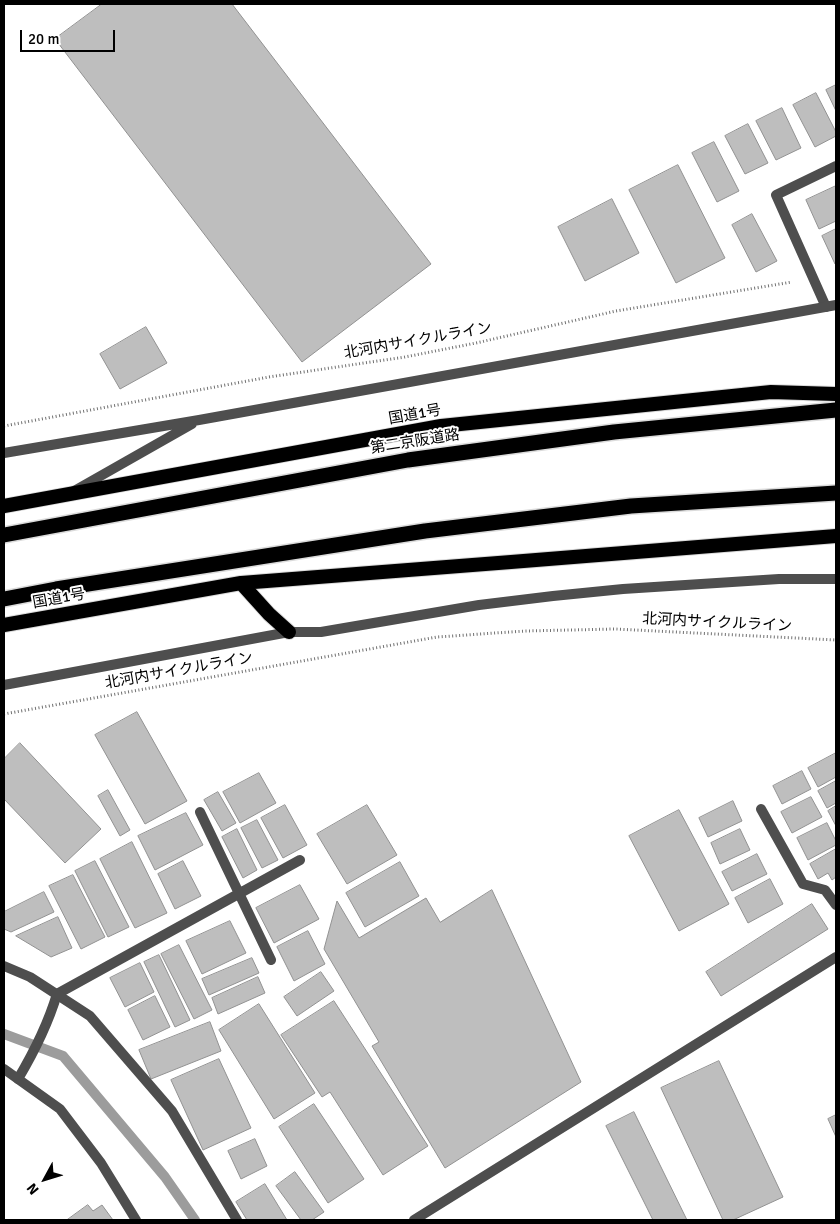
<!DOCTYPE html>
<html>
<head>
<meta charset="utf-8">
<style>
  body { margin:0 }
  #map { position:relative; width:840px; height:1224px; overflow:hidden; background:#fff; font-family:Signika,sans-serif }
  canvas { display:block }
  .frame { position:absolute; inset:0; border:5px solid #000; pointer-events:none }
  .north { position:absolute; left:20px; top:1154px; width:50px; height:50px; -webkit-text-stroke:4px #fff; paint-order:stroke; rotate:231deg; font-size:14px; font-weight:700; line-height:20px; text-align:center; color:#000 }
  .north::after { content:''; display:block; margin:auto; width:18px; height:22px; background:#000; clip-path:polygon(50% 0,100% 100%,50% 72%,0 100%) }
  .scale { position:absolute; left:20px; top:30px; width:95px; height:22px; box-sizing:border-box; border:2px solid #000; border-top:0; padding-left:6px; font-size:15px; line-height:18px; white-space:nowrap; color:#000; -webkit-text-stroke:4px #fff; paint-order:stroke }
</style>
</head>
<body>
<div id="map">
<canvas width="840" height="1224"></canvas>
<div class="frame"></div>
<div class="north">N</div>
<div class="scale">20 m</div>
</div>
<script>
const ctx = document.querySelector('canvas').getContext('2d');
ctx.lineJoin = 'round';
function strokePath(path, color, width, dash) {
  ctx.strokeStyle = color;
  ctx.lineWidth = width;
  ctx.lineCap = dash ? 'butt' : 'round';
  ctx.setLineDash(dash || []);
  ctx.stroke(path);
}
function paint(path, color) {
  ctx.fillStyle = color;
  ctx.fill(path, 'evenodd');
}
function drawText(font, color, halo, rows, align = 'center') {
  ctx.font = font + ' Signika,"Noto Sans JP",sans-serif';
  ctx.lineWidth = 4;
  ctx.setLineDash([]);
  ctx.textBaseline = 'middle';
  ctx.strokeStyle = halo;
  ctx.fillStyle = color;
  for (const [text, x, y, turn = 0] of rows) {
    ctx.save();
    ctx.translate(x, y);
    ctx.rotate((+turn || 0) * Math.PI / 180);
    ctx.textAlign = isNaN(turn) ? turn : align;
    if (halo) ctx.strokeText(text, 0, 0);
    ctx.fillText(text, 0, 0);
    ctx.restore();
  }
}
strokePath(new Path2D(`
  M4 1034 63 1056 165 1177 195 1220`), '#9c9c9c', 10);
const building = new Path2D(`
  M102 4H232L431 264 302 362 55 39Z
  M836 85V111L826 90Z
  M816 93 836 132V136L815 147 793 105Z
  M782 108 801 148 776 160 756 121Z
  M748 124 768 163 745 174 725 136Z
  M714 142 739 191 717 202 692 153Z
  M678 165 725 258 676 283 629 190Z
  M836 186V221L819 229 806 200Z
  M612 199 639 253 585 281 558 227Z
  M752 214 777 261 756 272 732 225Z
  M836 229V264H835L822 236Z
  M146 327 167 363 120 389 100 354Z
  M137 712 187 801 145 824 95 735Z
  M20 743 101 829 65 863 4 799V759Z
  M836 753V777L818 787 808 768Z
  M802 771 811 789 782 804 773 786Z
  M259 773 276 803 240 823 223 792Z
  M836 781V803L827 808 818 791Z
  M108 790 130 830 120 836 98 796Z
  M218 792 236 823 222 831 204 800Z
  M811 797 822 817 792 833 781 812Z
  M733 801 742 821 708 837 699 818Z
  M285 805 307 845 283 858 261 818Z
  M367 805 397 855 347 884 317 834Z
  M836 806V826L828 811Z
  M679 810 729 904 679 931 629 836Z
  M186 813 203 845 155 870 138 836Z
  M257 820 278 860 262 868 241 828Z
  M827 823 836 841V845L808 860 797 838Z
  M237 829 257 870 243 878 222 837Z
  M740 829 750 850 720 864 711 843Z
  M132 842 167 913 135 928 100 859Z
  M836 849V877L832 880 828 873 818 879 810 864Z
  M757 854 767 874 732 891 722 872Z
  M95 861 129 927 108 937 75 871Z
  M183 861 201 896 175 909 158 874Z
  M400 862 419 896 365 927 346 893Z
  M73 875 105 937 81 949 49 886Z
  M770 879 783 904 748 923 735 898Z
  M300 885 319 919 274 943 256 908Z
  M492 890 581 1082 445 1168 372 1046 379 1042 324 949 337 901 359 938 426 898 440 922Z
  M44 892 54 912 11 932 4 929V912Z
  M812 904 828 929 721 996 706 972Z
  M58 917 72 948 51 957 16 936Z
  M230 921 246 953 202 974 186 941Z
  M308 931 325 964 294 981 277 947Z
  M179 945 212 1010 194 1019 161 954Z
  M159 955 190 1020 175 1027 144 962Z
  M252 958 259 973 209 995 202 979Z
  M140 963 154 992 125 1007 110 978Z
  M321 972 334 991 297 1016 284 997Z
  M258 977 265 993 218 1014 212 998Z
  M155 996 170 1027 143 1040 128 1010Z
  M334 1001 428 1146 383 1175 330 1092 322 1097 281 1035Z
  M259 1004 315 1093 274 1119 219 1030Z
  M210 1022 221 1051 151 1079 139 1050Z
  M219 1059 251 1128 203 1150 171 1080Z
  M719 1061 783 1197 733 1220H723L661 1088Z
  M314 1104 364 1179 328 1203 279 1127Z
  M634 1112 687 1220H653L606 1126Z
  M836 1115V1137L828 1119Z
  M255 1139 267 1166 241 1179 228 1151Z
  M295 1172 324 1212 312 1220H301L276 1186Z
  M265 1184 287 1220H247L236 1202Z
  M88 1205 93 1211 102 1205 113 1220H67Z`);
paint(building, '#bebebe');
strokePath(building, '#929292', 1);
const trunk = new Path2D(`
  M4 506 441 426 771 392 836 394
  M241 583 269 614 289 632
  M4 625 241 583 511 562 836 536`);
const motorway = new Path2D(`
  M4 535 408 460 614 432 836 410
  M4 599 56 589 425 531 631 506 836 493`);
strokePath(trunk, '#dbdbdb', 16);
strokePath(motorway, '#dbdbdb', 18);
strokePath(new Path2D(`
  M4 426 269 377 405 357 476 343 616 311 792 282
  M4 714 437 637 525 631 615 629 836 640`), '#707070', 3, [1, 2.5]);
strokePath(new Path2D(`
  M826 307 776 195 836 166
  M761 809 803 884 825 890 836 905
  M200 812 271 960
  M18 1079C34 1052 48 1024 57 994L300 860`), '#4e4e4e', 10);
strokePath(new Path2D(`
  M4 685 289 632H321L479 605 553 596 623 589 779 579H836
  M4 966 30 977 90 1016 172 1111 237 1220
  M4 1069 60 1109 101 1163 136 1220`), '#4e4e4e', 10);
strokePath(new Path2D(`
  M4 453 199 420 836 305
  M74 491 192 424
  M414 1220 836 957`), '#4e4e4e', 10);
strokePath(trunk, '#000', 14);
strokePath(motorway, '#000', 15);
drawText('15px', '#000', '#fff', [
  ["北河内サイクルライン",418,341,-10],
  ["国道1号",415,415,-10],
  ["第二京阪道路",415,442,-9],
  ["国道1号",59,599,-10],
  ["北河内サイクルライン",717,623,3],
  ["北河内サイクルライン",179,671,-10]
]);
</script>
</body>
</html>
